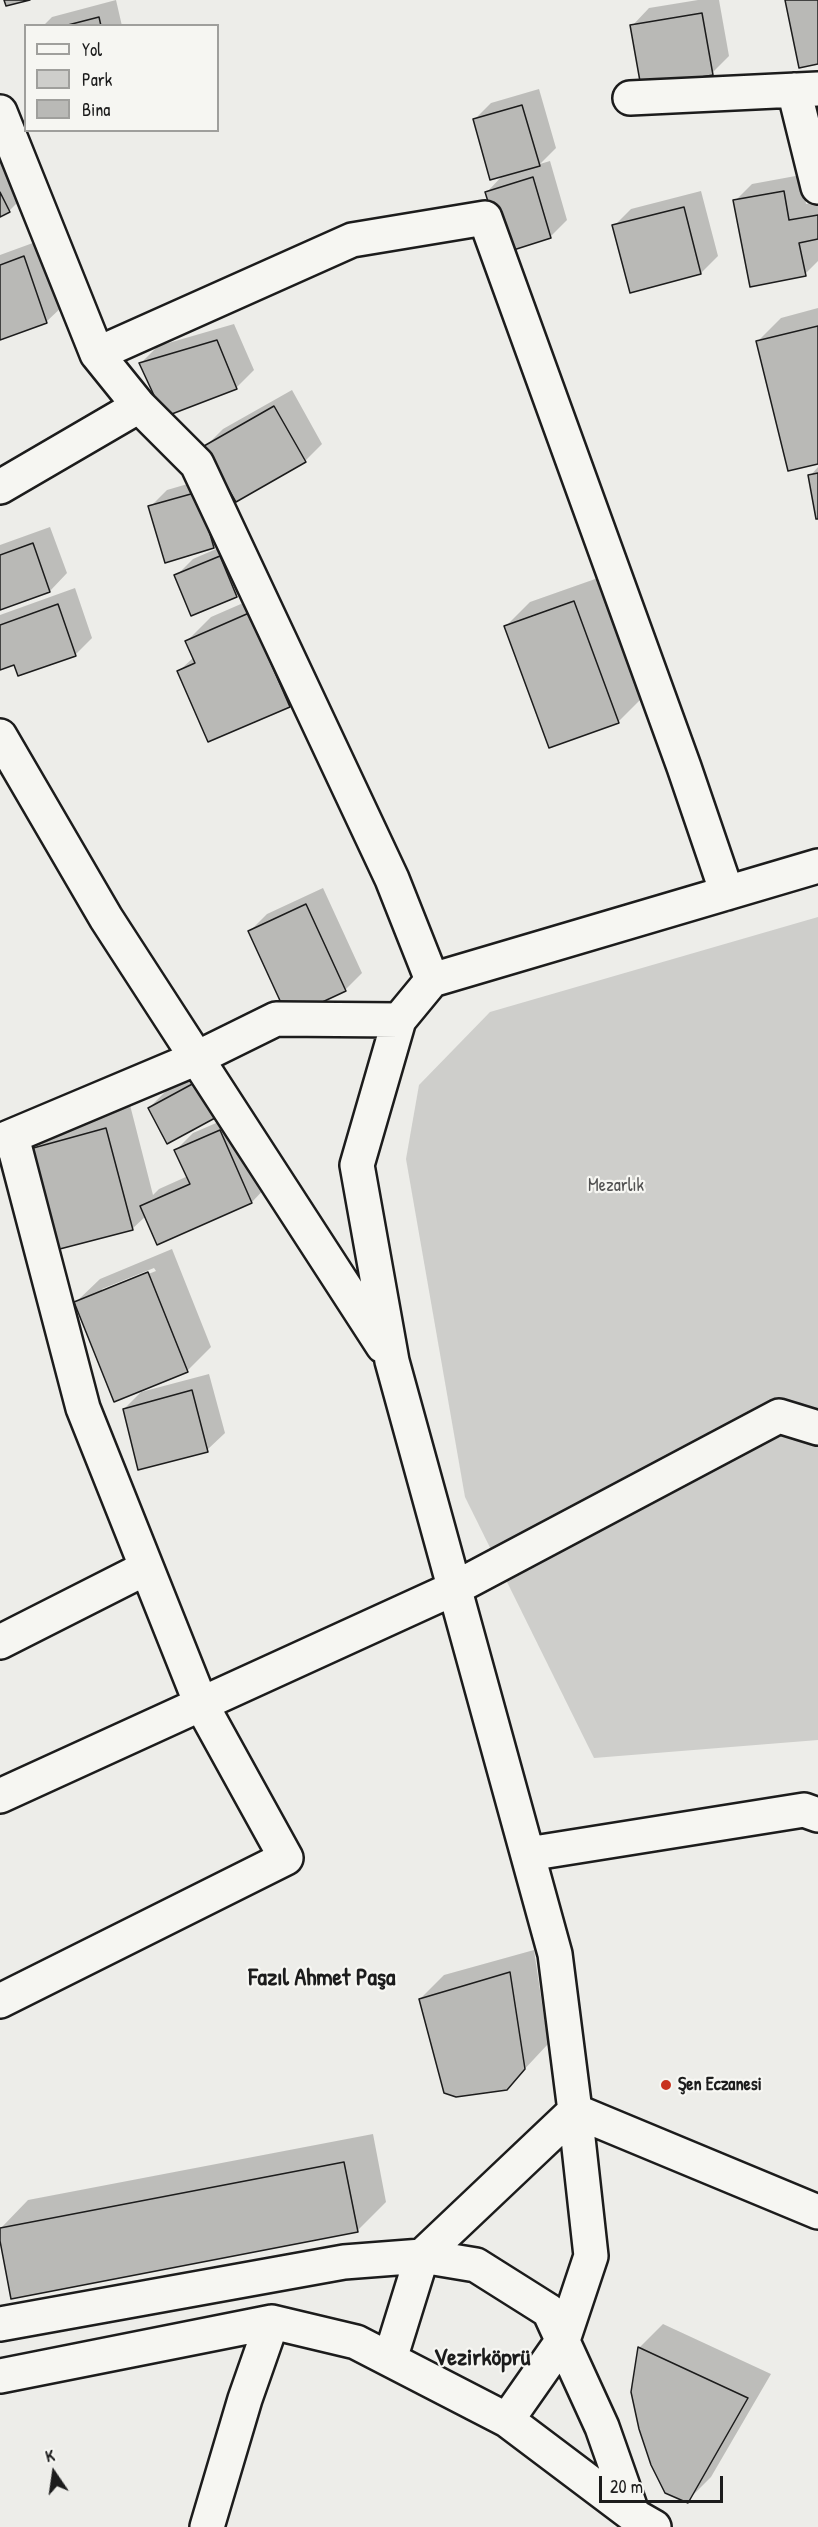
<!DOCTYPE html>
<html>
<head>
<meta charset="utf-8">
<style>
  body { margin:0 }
  #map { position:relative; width:818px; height:2527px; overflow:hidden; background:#edede9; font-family:"Patrick Hand",sans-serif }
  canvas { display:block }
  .legend { position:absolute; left:24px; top:24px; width:195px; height:108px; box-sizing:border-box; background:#f6f6f2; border:2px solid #9f9f9c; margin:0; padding:8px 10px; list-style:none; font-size:18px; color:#1c1c1c }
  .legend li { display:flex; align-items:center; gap:12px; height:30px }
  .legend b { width:30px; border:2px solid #9f9f9c }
  .north { position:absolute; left:24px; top:2443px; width:60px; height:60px; -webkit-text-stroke:4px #f6f6f2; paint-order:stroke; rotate:347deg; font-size:16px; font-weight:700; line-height:24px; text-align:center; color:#1c1c1c }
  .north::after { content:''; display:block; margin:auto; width:21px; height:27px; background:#1c1c1c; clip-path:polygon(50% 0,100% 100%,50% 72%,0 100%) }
  .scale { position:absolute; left:599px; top:2476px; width:124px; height:27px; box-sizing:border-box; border:3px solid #1c1c1c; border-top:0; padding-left:8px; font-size:18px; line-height:21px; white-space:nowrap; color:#1c1c1c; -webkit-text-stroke:4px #f6f6f2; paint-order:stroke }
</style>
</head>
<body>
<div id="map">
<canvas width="818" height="2527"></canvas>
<ul class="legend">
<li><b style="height:8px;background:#f6f6f2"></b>Yol</li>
<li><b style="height:16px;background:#cececb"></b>Park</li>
<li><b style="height:16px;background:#b9b9b6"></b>Bina</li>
</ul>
<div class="north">K</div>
<div class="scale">20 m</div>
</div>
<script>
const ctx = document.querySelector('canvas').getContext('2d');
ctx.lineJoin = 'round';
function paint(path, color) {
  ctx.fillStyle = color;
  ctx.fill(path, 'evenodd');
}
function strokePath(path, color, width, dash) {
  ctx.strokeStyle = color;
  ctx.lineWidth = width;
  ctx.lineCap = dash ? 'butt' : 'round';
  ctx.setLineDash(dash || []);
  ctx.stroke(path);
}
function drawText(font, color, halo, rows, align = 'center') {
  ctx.font = font + ' "Patrick Hand",sans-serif';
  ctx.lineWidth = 4.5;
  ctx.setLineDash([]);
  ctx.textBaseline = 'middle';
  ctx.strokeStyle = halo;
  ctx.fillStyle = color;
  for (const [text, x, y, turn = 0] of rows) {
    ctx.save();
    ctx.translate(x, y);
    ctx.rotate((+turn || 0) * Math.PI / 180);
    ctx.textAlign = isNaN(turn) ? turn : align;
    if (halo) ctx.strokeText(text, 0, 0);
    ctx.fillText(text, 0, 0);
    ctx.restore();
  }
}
paint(new Path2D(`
  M818 917V1740L594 1758 465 1497 406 1159 419 1085 490 1012Z`), '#cececb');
paint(new Path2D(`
  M116 0 122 26H43L52 17Z
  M698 0H719L729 56 712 73 632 26 649 8Z
  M539 89 556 148 540 164 550 161 567 220 550 237 487 192 504 174 474 120 491 103Z
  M0 141 26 194 9 211 0 215Z
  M801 175 806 204 818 202V261L805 274 735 201 752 184Z
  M701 191 718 256 701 273 614 226 631 209Z
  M41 240 64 305 46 322 0 338V255Z
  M818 308V462L757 342 781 318Z
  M234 324 254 370 237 387 165 415 141 363 158 346Z
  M292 390 322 444 305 461 237 500 206 446 223 429Z
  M818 467V517L810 476Z
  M215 476 231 530 214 547 150 507 167 490Z
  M50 527 67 573 50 591 0 608V545Z
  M237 540 253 579 236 596 176 576 193 559Z
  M598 578 642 698 618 722 506 626 530 602Z
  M75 588 92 638 75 655 15 663 0 668V615Z
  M273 590 313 682 289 705 179 671 194 657 187 641 211 617Z
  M323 888 362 973 345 990 250 931 267 914Z
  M214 1066 231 1100 214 1117 149 1108 166 1091Z
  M130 1105 153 1195 159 1189 188 1176 176 1150 193 1133 237 1114 269 1184 252 1202 158 1243 146 1216 132 1229 28 1150 52 1126Z
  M172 1249 211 1347 187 1371 76 1302 100 1279ZM154 1268 156 1271 102 1292V1289Z
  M209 1374 225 1433 207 1450 124 1409 141 1392Z
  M534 1950 548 2044 506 2089 420 1999 444 1975Z
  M373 2134 386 2202 357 2231 0 2233V2229L28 2200Z
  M663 2324 771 2374 711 2477 687 2501 639 2348Z`), '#0003');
const building = new Path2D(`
  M4 0H30L6 6Z
  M785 0H818V64L799 68Z
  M702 13 713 75 641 87 630 25Z
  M99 17 101 26H64Z
  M522 105 540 166 490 180 473 119Z
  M533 177 551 238 504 253 485 192Z
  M784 191 789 220 818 215V239L799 243 806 276 750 287 733 200Z
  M0 192 10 212 0 217Z
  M684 207 701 274 630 293 612 225Z
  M24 256 47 323 0 340V265Z
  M818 326V464L788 471 756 341Z
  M217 340 237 389 164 417 139 363Z
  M274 406 306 462 236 502 204 446Z
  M818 473V519H816L808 475Z
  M198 492 214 548 165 563 148 506Z
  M33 543 50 592 0 610V555Z
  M220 556 237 597 191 616 174 575Z
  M574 601 619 723 549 748 504 626Z
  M58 604 76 656 18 676 14 665 0 670V625Z
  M249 613 290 707 208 742 177 671 195 663 185 641Z
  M306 904 346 991 288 1018 248 931Z
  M196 1082 215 1118 167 1144 148 1108Z
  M106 1128 133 1230 52 1251 26 1150Z
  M220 1130 252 1203 157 1245 140 1206 190 1184 174 1150Z
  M148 1272 188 1372 114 1402 74 1302Z
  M192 1390 208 1452 138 1470 123 1409Z
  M510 1972 525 2069 507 2090 456 2097 444 2093 419 1999Z
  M344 2162 358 2232 11 2299 0 2241V2228Z
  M638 2347 748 2398 688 2503 665 2493 651 2465 639 2429 631 2392Z`);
paint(building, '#b9b9b6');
strokePath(building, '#1c1c1c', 1.5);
const minor = new Path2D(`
  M794 90 818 187
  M630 98 818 89
  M0 112 97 354 139 406 197 464 392 879 432 980
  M97 354 352 240 485 218 684 767 727 893
  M0 487 139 406
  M0 736 106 918 383 1346
  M818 866 432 980 399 1020 357 1165 392 1361 555 1954 575 2111 818 2212
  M0 1141 197 1058 276 1019 399 1020
  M0 1642 146 1568
  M0 1796 455 1588 779 1416 818 1428
  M528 1854 804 1810 818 1815
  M0 2001 286 1858 201 1704 83 1408 12 1137
  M0 2324 344 2262 422 2256 476 2265 549 2311 602 2427 633 2515
  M390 2359 422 2256 575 2111 591 2256 563 2340 507 2420
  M0 2376 272 2322 356 2342 507 2420 633 2515 654 2527
  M207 2527 245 2399 272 2322`);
strokePath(minor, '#1c1c1c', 38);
strokePath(minor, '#f6f6f2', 33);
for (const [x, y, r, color] of [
  [666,2085,6,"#c8321e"]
]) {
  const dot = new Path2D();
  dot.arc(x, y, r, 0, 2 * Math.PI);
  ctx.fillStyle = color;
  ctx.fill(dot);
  strokePath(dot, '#f6f6f2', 2);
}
drawText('18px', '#515151', '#f6f6f2', [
  ["Mezarlık",616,1186]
]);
drawText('bold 18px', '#1c1c1c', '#f6f6f2', [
  ["Şen Eczanesi",678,2085]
], 'left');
drawText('bold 24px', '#1c1c1c', '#f6f6f2', [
  ["Fazıl Ahmet Paşa",322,1979],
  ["Vezirköprü",482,2359]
]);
</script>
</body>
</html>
